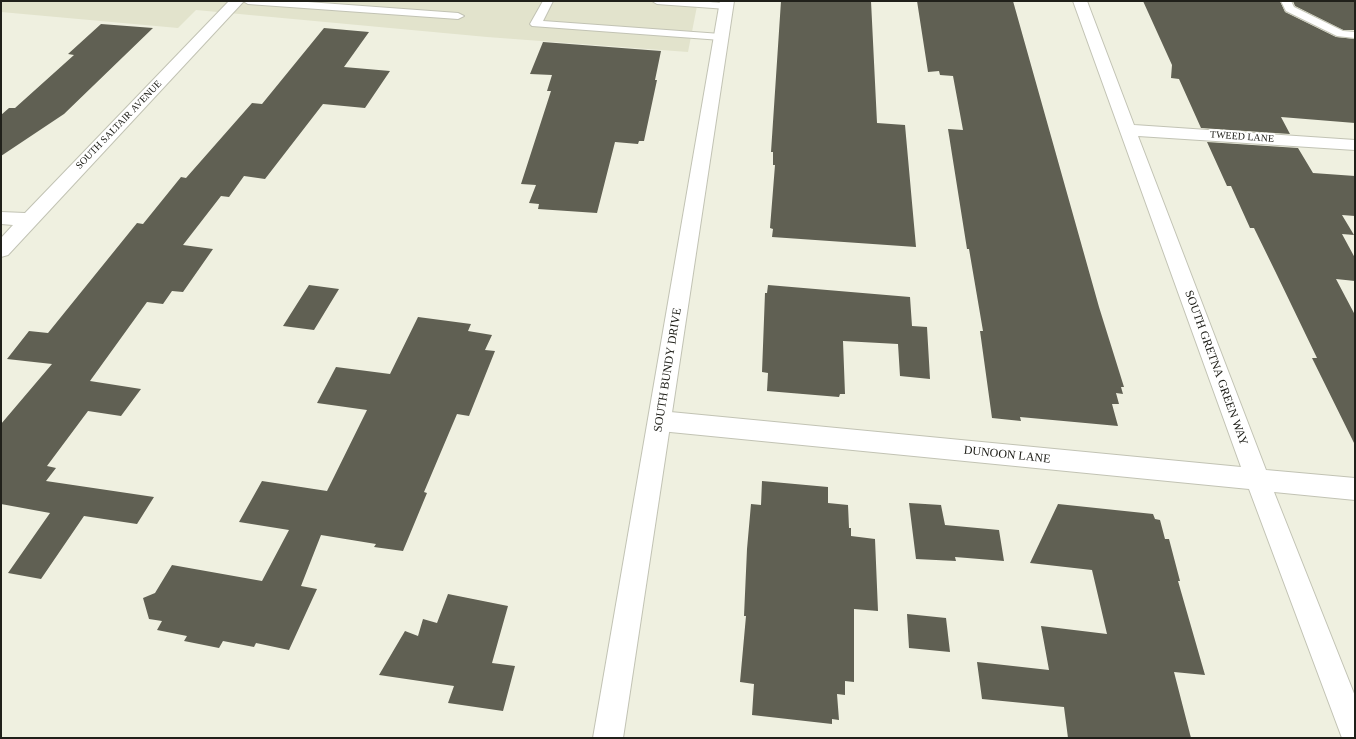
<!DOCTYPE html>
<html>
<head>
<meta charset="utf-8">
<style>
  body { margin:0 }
  #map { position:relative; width:1356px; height:739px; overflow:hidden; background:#eff0e0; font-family:"Times New Roman",serif }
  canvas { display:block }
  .frame { position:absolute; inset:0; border:2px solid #20201a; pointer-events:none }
</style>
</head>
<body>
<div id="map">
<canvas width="1356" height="739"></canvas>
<div class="frame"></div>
</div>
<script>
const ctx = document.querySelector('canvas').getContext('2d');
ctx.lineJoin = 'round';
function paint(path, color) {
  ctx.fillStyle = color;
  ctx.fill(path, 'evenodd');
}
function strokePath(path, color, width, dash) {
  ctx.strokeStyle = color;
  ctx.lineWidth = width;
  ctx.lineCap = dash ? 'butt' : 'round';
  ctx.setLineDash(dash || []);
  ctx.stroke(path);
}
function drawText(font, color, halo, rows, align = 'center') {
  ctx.font = font + ' "Times New Roman",serif';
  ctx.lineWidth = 4;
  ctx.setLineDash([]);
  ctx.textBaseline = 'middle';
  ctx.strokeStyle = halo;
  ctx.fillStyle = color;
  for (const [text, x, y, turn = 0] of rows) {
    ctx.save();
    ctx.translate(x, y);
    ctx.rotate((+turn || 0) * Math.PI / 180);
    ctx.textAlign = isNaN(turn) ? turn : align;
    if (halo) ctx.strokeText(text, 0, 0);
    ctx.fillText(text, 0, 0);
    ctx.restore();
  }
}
paint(new Path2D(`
  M1 1H698L688 52 487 37 196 10 178 28 1 12Z`), '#e2e3cc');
paint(new Path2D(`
  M781 1H871L877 123 905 125 916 247 772 237 773 229 770 228 775 165H773V152H771Z
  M917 1H1013L1099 307 1124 387H1121L1123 394 1116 393 1119 404H1112L1118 426 1020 417 1021 421 992 418 980 331H983L969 249H967L948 129 963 130 953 76 940 75 939 71 928 72Z
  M1143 1H1280L1285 12 1336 37 1355 39V123L1281 117 1290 134 1201 128 1179 79 1171 78 1172 65Z
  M1293 1H1355V30H1343L1295 6Z
  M101 24 153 28 64 114 1 156V115L9 108H15L74 55 68 54Z
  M324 28 369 32 344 67 390 71 365 108 323 104 265 179 244 176 229 197 221 196 183 245 213 249 183 292 172 291 163 304 147 302 90 381 141 389 121 416 88 411 47 466 56 468 46 481 154 497 137 524 84 516 41 579 8 573 50 513 1 504V424L52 364 7 359 29 331 48 333 137 223 143 224 181 177 186 178 252 103 262 104Z
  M543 42 661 51 655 80H657L644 141H639L638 144 615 142 597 213 538 209 539 204 529 203 536 185 521 184 551 91H547L552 75 530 74Z
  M1207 142 1298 148 1313 173 1355 176V216L1342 215 1354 235 1342 234 1355 258V281L1336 279 1355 315V445L1312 358H1317L1277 275 1254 228H1250L1231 186H1227Z
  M309 285 339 289 314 330 283 326Z
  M768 285 910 297 912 326 927 327 930 379 900 376 898 344 843 341 845 394H840L839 397 767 391 768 373 762 372 765 293H767Z
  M418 317 471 324 468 331 492 335 485 350 495 351 469 416 457 414 424 492 427 493 403 551 374 547 376 544 321 535 301 586 317 589 289 650 256 643 254 647 223 641 219 648 184 641 187 636 157 630 162 621 149 619 143 598 155 593 172 565 262 581 289 530 239 522 262 481 327 491 367 410 317 403 336 367 390 374Z
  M762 481 828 487V503L848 505 849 528H851V536L875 539 878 611 854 609V682L845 681V695L837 694 839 720 832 719V724L752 715 754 684 740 682 746 616H744L747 549 751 504 761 505Z
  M909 503 941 505 945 525 999 530 1004 561 955 557 956 561 916 559Z
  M1058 504 1153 514 1155 519 1160 520 1165 539H1169L1180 581H1178L1205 675 1174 672 1191 738H1068L1064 707 982 699 977 662 1049 670 1041 626 1107 634 1092 570 1030 563Z
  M448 594 508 606 492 663 515 666 503 711 448 703 454 686 379 675 405 631 418 636 423 619 437 623Z
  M907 614 946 618 950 652 909 648Z`), '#606053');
const service = new Path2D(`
  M243 1H294L458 13 464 16 458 19 248 4Z
  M543 1H553L543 21 721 34 727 37 721 40 532 26 530 24Z
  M652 1C664 1 727 0 733 6L727 9 657 4Z
  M1281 1H1291L1294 7 1343 31 1355 32V38L1337 36 1286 11Z`);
const minor = new Path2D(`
  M229 1H244L8 255 1 257V238L13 225 1 224V212L25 213Z
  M1073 1H1087L1134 125 1355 140V150L1138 136 1266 470 1355 478V500L1274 492 1355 696V738H1342L1249 489 660 431 652 428 648 421 652 414 660 411 1241 467Z`);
const tertiary = new Path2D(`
  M720 1H734L623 738H593Z`);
strokePath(service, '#c2c3b4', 2);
strokePath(minor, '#c2c3b4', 2);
strokePath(tertiary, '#c2c3b4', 2);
paint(service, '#fff');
paint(minor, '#fff');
paint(tertiary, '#fff');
drawText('10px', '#20201a', '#fff', [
  ["SOUTH SALTAIR AVENUE",119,125,-46],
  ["TWEED LANE",1242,137,4]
]);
drawText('12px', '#20201a', '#fff', [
  ["SOUTH GRETNA GREEN WAY",1216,368,70],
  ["SOUTH BUNDY DRIVE",668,370,-81],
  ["DUNOON LANE",1007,455,6]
]);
</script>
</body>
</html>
